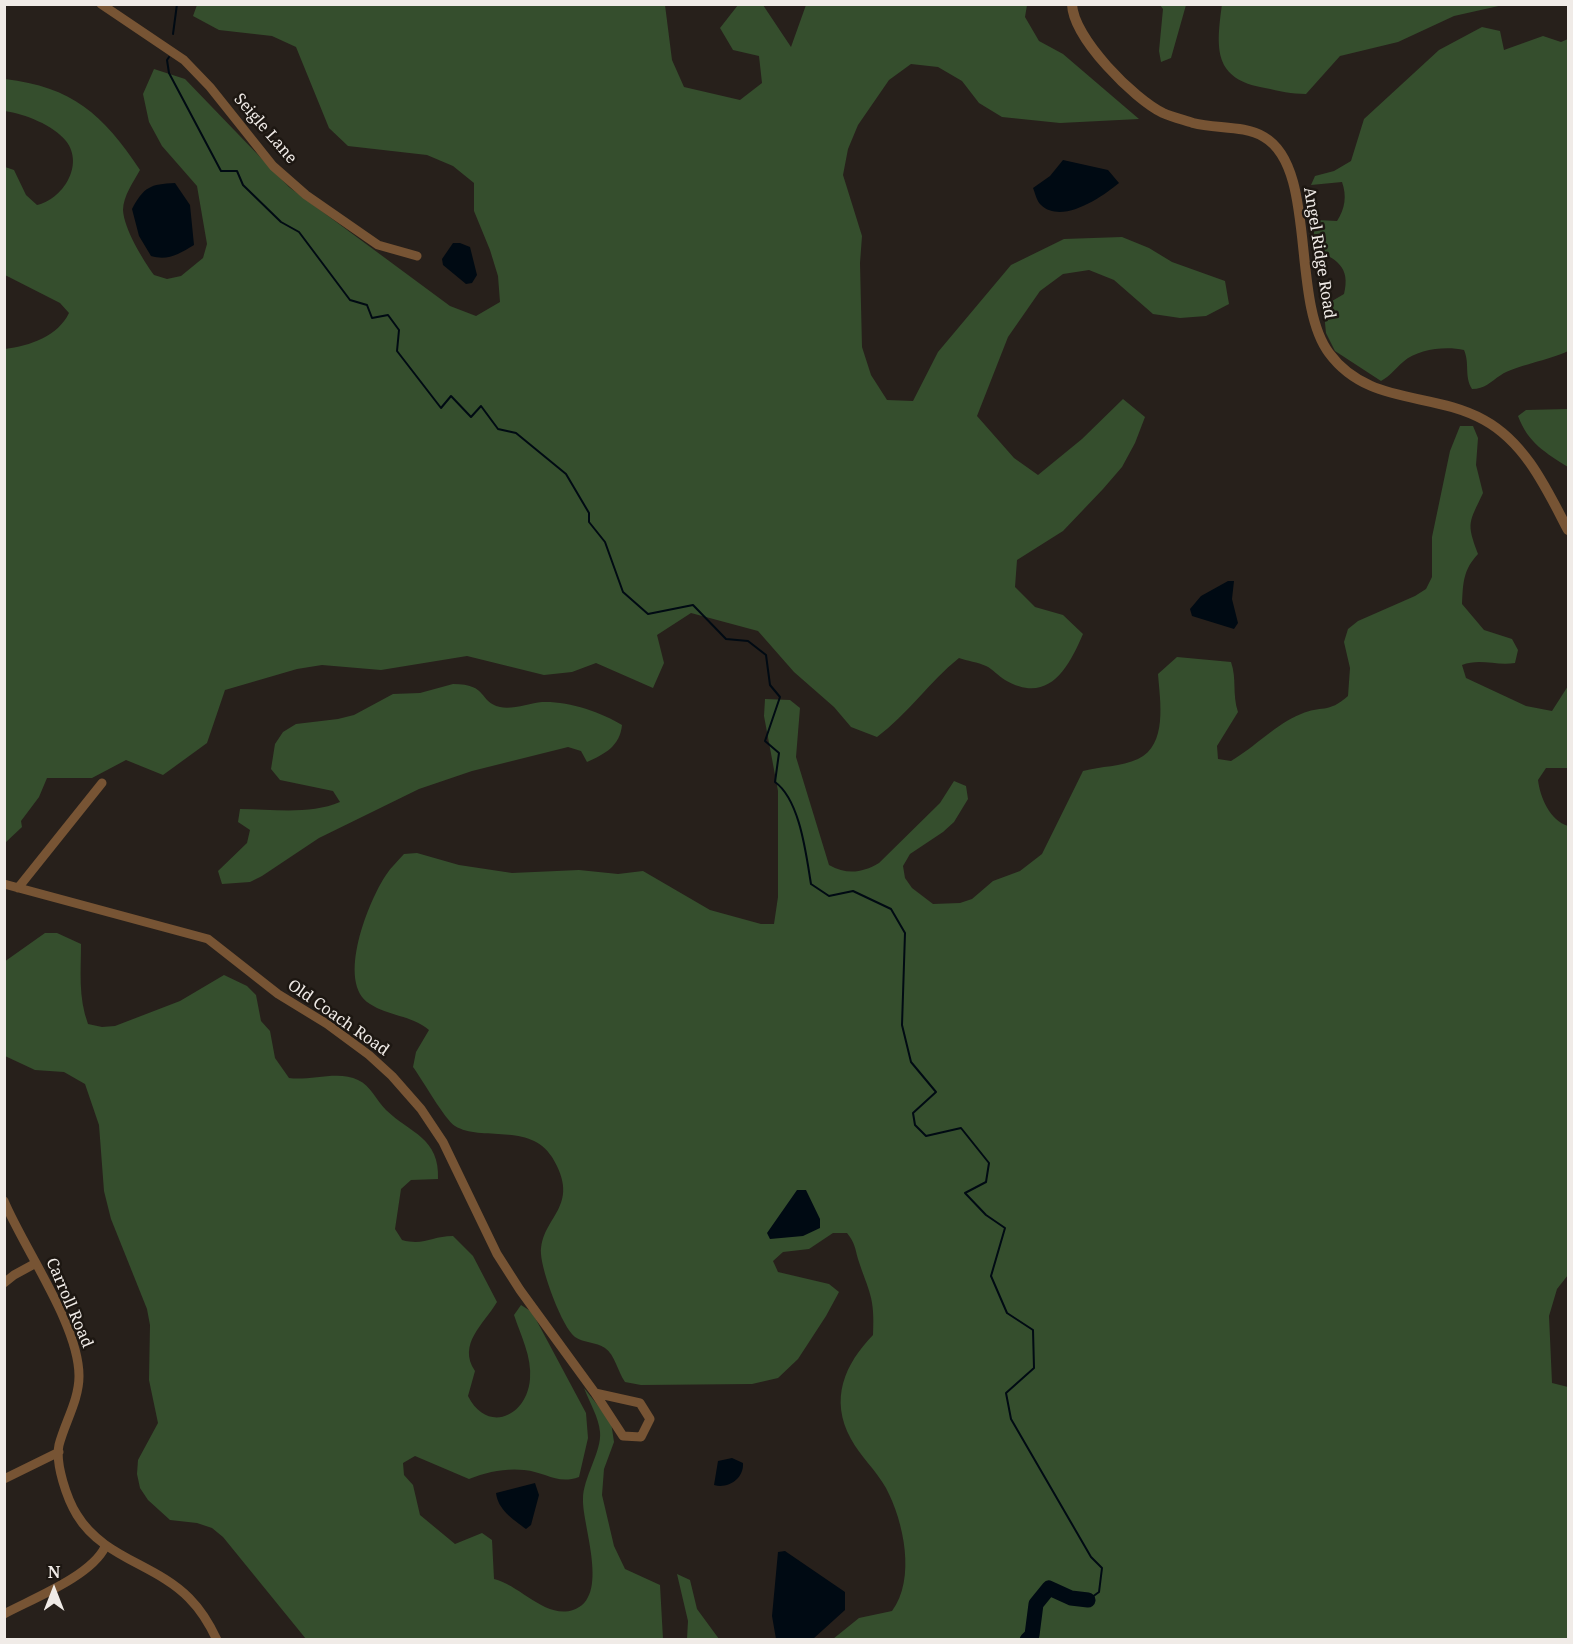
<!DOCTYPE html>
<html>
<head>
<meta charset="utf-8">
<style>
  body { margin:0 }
  #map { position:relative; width:1573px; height:1644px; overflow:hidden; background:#27201b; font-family:"Noto Serif",serif }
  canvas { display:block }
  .frame { position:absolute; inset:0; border:6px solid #f0ebe7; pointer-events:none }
  .north { position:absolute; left:24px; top:1560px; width:60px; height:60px; -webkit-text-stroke:4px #1d1712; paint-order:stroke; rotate:0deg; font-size:16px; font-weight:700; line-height:24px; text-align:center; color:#f0ebe7 }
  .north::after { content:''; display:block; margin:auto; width:21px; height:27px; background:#f0ebe7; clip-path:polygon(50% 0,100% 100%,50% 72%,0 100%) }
</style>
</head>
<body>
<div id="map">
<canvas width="1573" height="1644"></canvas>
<div class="frame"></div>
<div class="north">N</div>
</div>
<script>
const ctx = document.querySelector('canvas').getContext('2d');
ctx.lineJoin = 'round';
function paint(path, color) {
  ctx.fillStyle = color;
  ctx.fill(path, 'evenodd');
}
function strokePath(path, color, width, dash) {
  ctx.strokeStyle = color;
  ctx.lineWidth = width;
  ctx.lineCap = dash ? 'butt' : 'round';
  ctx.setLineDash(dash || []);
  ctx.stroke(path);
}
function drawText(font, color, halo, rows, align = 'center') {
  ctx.font = font + ' "Noto Serif",serif';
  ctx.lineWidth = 5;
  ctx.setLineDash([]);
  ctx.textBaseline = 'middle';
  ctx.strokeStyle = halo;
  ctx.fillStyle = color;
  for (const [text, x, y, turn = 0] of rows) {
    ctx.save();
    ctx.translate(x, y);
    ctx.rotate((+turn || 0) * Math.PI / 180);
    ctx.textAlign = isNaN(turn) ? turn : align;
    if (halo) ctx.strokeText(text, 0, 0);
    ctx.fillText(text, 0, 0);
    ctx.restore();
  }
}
paint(new Path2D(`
  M1222 4H1503V5L1454 16 1398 42 1340 56 1306 94C1292 94 1279 91 1265 88 1213 79 1216 49 1222 4Z
  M197 5H665L672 60 684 87 740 100 762 83 759 56 733 50 720 28 738 5H763L791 47 806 5H1027L1025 17 1039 41 1063 54 1139 119 1060 123 1002 117 979 103 962 81 938 67 911 64 889 80 858 125 848 149 843 175 862 236 860 263 862 347 871 375 887 400 913 401 938 352 1011 265 1064 239 1122 237 1149 248 1172 262 1225 281 1229 304 1206 316 1180 318 1153 314 1114 280 1089 270 1063 274 1040 291 1008 337 977 416 1014 458 1038 475 1082 439 1123 399 1145 417 1135 443 1122 467 1103 489 1063 531 1017 560 1015 587 1035 607 1063 615 1083 634C1068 669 1048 705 1005 680 998 676 993 669 986 666 978 662 967 661 959 658 929 682 908 714 877 737L851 727 834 707 794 672 758 631 691 613 657 635 664 663 653 688 596 663 572 672 544 675 467 656 381 670 322 665 297 669 225 690 207 743 163 775 126 760 92 778H47L39 797 21 821 22 827 5 843V349C30 346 58 336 69 313L60 303 5 275V167L14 170 26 195 37 205C62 200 85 165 66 141 53 125 25 114 5 111V79C72 87 103 114 140 170 134 181 123 196 123 210 124 229 143 260 154 275L167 279 181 276 203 258 207 244 197 186 162 146 149 122 143 94 154 69 185 79 289 187 450 306 476 316 500 302 498 276 490 250 474 211V183L453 166 427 155 348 146 329 128 296 47 272 36 219 30 193 16Z
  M1160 5H1186L1171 58 1161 62 1159 51 1163 9Z
  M1482 27 1500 31 1504 50 1543 36 1561 42 1568 39V351C1550 360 1514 366 1501 375 1490 382 1485 389 1472 389 1464 376 1470 364 1464 350 1445 346 1418 349 1403 362 1395 369 1390 376 1381 381L1335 351 1326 333 1324 313 1327 304 1344 294C1351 267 1336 258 1314 250V230L1317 220 1337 221C1345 209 1347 196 1342 182L1311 185 1315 176 1334 171 1351 161 1364 119 1439 50Z
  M1568 409V467C1546 453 1528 443 1518 416L1526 410Z
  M1460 426H1473L1478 438 1476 465 1483 493C1469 523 1466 522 1478 554 1463 570 1463 583 1462 604L1484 630 1512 639 1518 650 1515 663C1496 666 1480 658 1462 665L1466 678 1526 706 1552 711 1568 686V768H1546L1538 780C1540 797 1550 821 1568 826V1275L1557 1289 1549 1316 1552 1383 1568 1387V1639H833L859 1618 892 1611C916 1579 904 1522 886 1488 876 1470 860 1456 851 1439 829 1399 845 1364 873 1335 875 1296 869 1293 858 1259 855 1248 855 1243 847 1233H833L809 1249 783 1252 773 1261 778 1272 829 1284 839 1292 826 1316 798 1359 778 1378 752 1384 641 1385 625 1382C618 1372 615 1355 605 1348 596 1342 584 1343 575 1337 562 1327 542 1272 541 1254 540 1216 583 1208 552 1157 530 1122 481 1142 455 1126 445 1120 422 1079 413 1067L416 1052 429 1030C411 1015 388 1016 370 1004 335 983 369 900 386 875 391 867 398 861 404 854L417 853 459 865 512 873 579 870 618 874 643 871 710 910 761 924H774L778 897V791L764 716 765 699 790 700 800 708 796 757 829 865C847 875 862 873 879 863L940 803 954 781 966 786 968 799 954 822 943 832 910 854 903 866 905 878 912 888 933 904 960 903 972 899 993 881 1020 871 1042 854 1083 771C1101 766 1121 767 1138 759 1168 745 1160 701 1158 674L1177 657 1231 662C1237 679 1232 694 1238 712L1217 746 1218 759 1231 761C1255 747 1276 724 1301 714 1321 705 1328 714 1348 696L1350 668 1344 642 1348 629 1358 621 1415 596 1426 589 1432 577V537L1450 451Z
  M453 684C489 684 478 702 500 707 512 710 530 703 542 702 568 701 601 712 622 725 620 746 605 754 587 762L581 751 568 747 472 771 419 789 319 838 262 876 250 882 222 884 218 871 247 843 250 830 238 822 240 809C272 809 310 815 340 802L333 791 280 780 271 769 275 744 283 732 296 724 338 719 354 715 393 694 420 693Z
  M45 933H57L81 944C81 971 78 997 88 1024L102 1027 115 1026 180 1001 224 975 247 986 256 995 261 1021 270 1031 275 1058 289 1078C310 1081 339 1070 358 1080 371 1086 376 1100 386 1110 410 1133 440 1138 438 1179L411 1180 401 1189 395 1229 402 1240C424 1246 432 1236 453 1236L473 1256 497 1302C484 1324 457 1344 475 1371L468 1396C487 1434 527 1417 530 1379 532 1357 521 1336 514 1315L521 1305 532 1312 586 1413 588 1438 579 1477C557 1485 546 1472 524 1470 505 1468 487 1472 469 1479L415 1456 403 1463 404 1475 413 1485 420 1515 455 1544 482 1533 492 1540 494 1579C520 1585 545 1619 573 1610 611 1598 582 1526 583 1499 583 1478 602 1451 600 1432 599 1418 589 1401 584 1388L611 1422 614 1442 604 1469 602 1495 614 1546 625 1569 660 1585 663 1639H306L223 1537 212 1528 197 1523 170 1520 148 1500 140 1488 137 1474 138 1460 158 1423 149 1380 150 1325 147 1309 111 1219 104 1191 99 1125 85 1084 64 1072 35 1070 5 1056 4 962Z
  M677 1574 690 1580 697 1609 719 1639H687L688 1621Z`), '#354e2d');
paint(new Path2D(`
  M1063 160 1108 170 1119 183C1102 197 1062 225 1041 205 1037 202 1035 193 1033 188L1050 176Z
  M175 183 190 205 194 245C179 254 168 261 151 256L139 236 132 209C144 187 150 184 175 183Z
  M453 243H460L470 247 477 275 472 283 466 284 443 265 442 259Z
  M1228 581H1234L1232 599 1238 623 1234 629 1192 616 1190 609 1201 596Z
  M797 1190H806L820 1219V1228L803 1236 770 1239 767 1233Z
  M732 1458 743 1463C744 1479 728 1489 714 1485L718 1461Z
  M535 1483 539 1495 531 1525 526 1529C513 1519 498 1510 496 1493Z
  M785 1551 845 1592V1610L813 1639H776L772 1616 778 1552Z`), '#000a13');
strokePath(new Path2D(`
  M173 34 177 4
  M169 57 167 60 169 73 221 171H237L243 185 281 222 299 232 350 300 367 305 372 318 388 315 399 330 397 351 441 408 451 396 471 417 481 406 498 429 516 433 566 474 589 513V522L605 542 623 592 648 614 693 605 726 639 748 641 766 655 770 685 780 697 765 741 779 753 775 782C800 800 806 854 811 884L829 896 853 891 891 909 905 933 902 1025 911 1062 936 1092 913 1113 915 1125 926 1136 961 1128 989 1163 986 1182 965 1193 986 1215 1005 1228 991 1276 1007 1313 1033 1330 1034 1368 1006 1393 1011 1419 1091 1557 1102 1568 1099 1592 1088 1600`), '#000a13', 2);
strokePath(new Path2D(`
  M1027 1640 1032 1635 1036 1604 1049 1588 1071 1598 1088 1600`), '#000a13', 15);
strokePath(new Path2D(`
  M101 4 184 60 210 87 273 166 306 195 378 245 417 256
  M4 884 208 939 278 994 327 1024 369 1055 392 1076 421 1109 443 1142 497 1254 520 1290 595 1393 623 1436 641 1437 650 1419 640 1403 595 1393
  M18 888 102 783
  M4 1201C24 1249 79 1325 79 1376 79 1400 65 1422 59 1445 55 1464 67 1499 77 1515 103 1558 156 1564 189 1598 201 1610 210 1625 217 1640
  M4 1283 14 1275 36 1263
  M4 1479 59 1452
  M4 1614C34 1598 91 1576 105 1547`), '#775434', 9);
strokePath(new Path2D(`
  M1072 4C1073 38 1134 99 1163 113 1172 117 1184 120 1193 123 1216 129 1244 125 1264 137 1318 168 1290 301 1329 353 1368 406 1432 391 1484 420 1526 443 1547 490 1568 530`), '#775434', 10);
drawText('16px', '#f0ebe7', '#1d1712', [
  ["Seigle Lane",265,129,49],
  ["Angel Ridge Road",1319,253,81],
  ["Old Coach Road",338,1018,35],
  ["Carroll Road",69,1303,67]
]);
</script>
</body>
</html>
